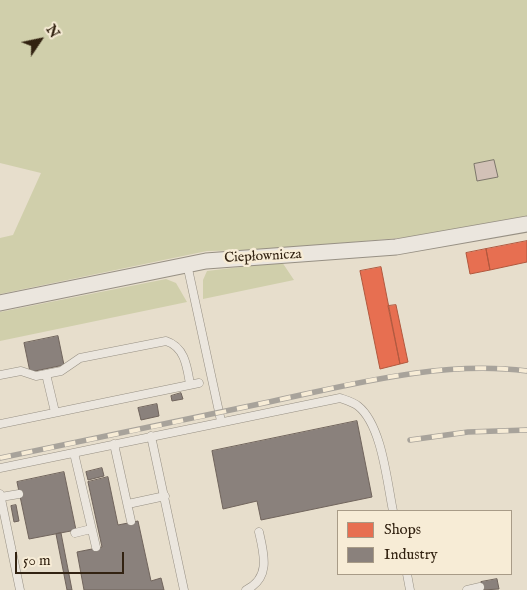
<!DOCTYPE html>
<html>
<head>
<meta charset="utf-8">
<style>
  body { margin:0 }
  #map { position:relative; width:527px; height:590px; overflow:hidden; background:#e7decc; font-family:"IM FELL English",serif }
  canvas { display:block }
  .legend { position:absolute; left:337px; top:510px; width:175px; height:65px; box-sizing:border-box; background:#f7ecd6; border:1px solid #a89b87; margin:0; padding:6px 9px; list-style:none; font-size:15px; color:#322211 }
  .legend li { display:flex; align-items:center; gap:10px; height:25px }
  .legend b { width:25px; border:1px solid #a89b87 }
  .north { position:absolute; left:15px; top:15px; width:50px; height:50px; -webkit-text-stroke:4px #f7ecd6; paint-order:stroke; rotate:56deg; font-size:14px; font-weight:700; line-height:20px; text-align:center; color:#322211 }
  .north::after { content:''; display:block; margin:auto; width:18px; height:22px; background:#322211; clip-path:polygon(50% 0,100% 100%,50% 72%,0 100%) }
  .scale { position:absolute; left:15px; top:552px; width:109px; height:22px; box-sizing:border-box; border:2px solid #322211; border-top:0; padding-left:6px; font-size:15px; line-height:18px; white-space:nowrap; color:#322211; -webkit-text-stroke:4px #f7ecd6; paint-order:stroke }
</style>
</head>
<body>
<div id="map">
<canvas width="527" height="590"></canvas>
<ul class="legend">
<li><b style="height:14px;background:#e76f51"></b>Shops</li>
<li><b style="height:14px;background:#8a817c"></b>Industry</li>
</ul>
<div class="north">N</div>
<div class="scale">50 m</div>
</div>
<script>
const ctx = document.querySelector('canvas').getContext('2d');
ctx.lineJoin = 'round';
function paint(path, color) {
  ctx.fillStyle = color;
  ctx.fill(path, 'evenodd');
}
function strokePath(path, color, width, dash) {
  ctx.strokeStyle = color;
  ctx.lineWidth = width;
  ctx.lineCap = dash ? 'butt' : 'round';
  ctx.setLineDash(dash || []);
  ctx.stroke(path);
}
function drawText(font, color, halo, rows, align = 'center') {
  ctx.font = font + ' "IM FELL English",serif';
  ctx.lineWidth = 5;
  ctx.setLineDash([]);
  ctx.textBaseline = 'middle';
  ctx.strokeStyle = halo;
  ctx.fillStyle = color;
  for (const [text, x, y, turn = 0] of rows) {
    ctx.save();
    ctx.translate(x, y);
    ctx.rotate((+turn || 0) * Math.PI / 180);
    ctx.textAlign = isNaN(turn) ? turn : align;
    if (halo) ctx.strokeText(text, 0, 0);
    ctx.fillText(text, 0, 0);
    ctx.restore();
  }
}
paint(new Path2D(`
  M0 0H527V216L433 235 263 250 207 251 0 294V238L13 235 41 173 0 163Z
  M282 262 294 280 203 299V280L207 271Z
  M166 279 176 283 187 302 0 341V312Z`), '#d0cfab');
const shops = new Path2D(`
  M527 241V262L490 270 486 249Z
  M486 249 490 270 470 274 466 253Z
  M381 267 400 364 380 369 360 271Z
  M396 305 408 362 400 364 388 306Z`);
paint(shops, '#e76f51');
strokePath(shops, '#b1583e', 1);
const industry = new Path2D(`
  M58 336 64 365 30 372 24 343Z
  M181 393 183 399 172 401 171 396Z
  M157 404 159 416 141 420 138 408Z
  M357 421 372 497 261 520 257 501 223 509 212 451Z
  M102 468 104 476 88 480 86 472Z
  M64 472 76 530 29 539 17 482Z
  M108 477 118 525 138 521 151 581 161 578 164 590H84L77 552 102 547 88 482Z
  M16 505 19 521 14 522 11 506Z
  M61 533 72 590H67L56 534Z
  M497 579 499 589 483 590 481 582Z`);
paint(industry, '#8a817c');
strokePath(industry, '#70645c', 1);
const building = new Path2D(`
  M494 160 498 177 477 181 474 164Z`);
paint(building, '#d2c1b7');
strokePath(building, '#7d776b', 1);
const lane = new Path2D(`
  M187 264 221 421
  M46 374 55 412
  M0 375 21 371 36 376 61 371 80 358 166 341C185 347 187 367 190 384
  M0 424 199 383
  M151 436 184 590
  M114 444 131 521
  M74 453 96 547
  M0 468 340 398C346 400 353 402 358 406 382 425 387 482 393 511
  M0 494 20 590
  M1 497 19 494
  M128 504 165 496
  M75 533 91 529
  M407 574 410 590
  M246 590C271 578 264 554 259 532
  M467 590 480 587`);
const street = new Path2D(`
  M0 303 206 261 396 247 527 224`);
strokePath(lane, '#979084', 9);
strokePath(street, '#979084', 17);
strokePath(lane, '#ebe6de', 8);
strokePath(street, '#ebe6de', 15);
const rail = new Path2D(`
  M410 440 468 432 527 430
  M0 458C88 440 176 422 264 403 350 385 439 360 527 371`);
strokePath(rail, '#a8a39b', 5.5);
strokePath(rail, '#f7ecd6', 4, [11]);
drawText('14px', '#322211', '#f7ecd6', [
  ["Ciepłownicza",263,257,-3]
]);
</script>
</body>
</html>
